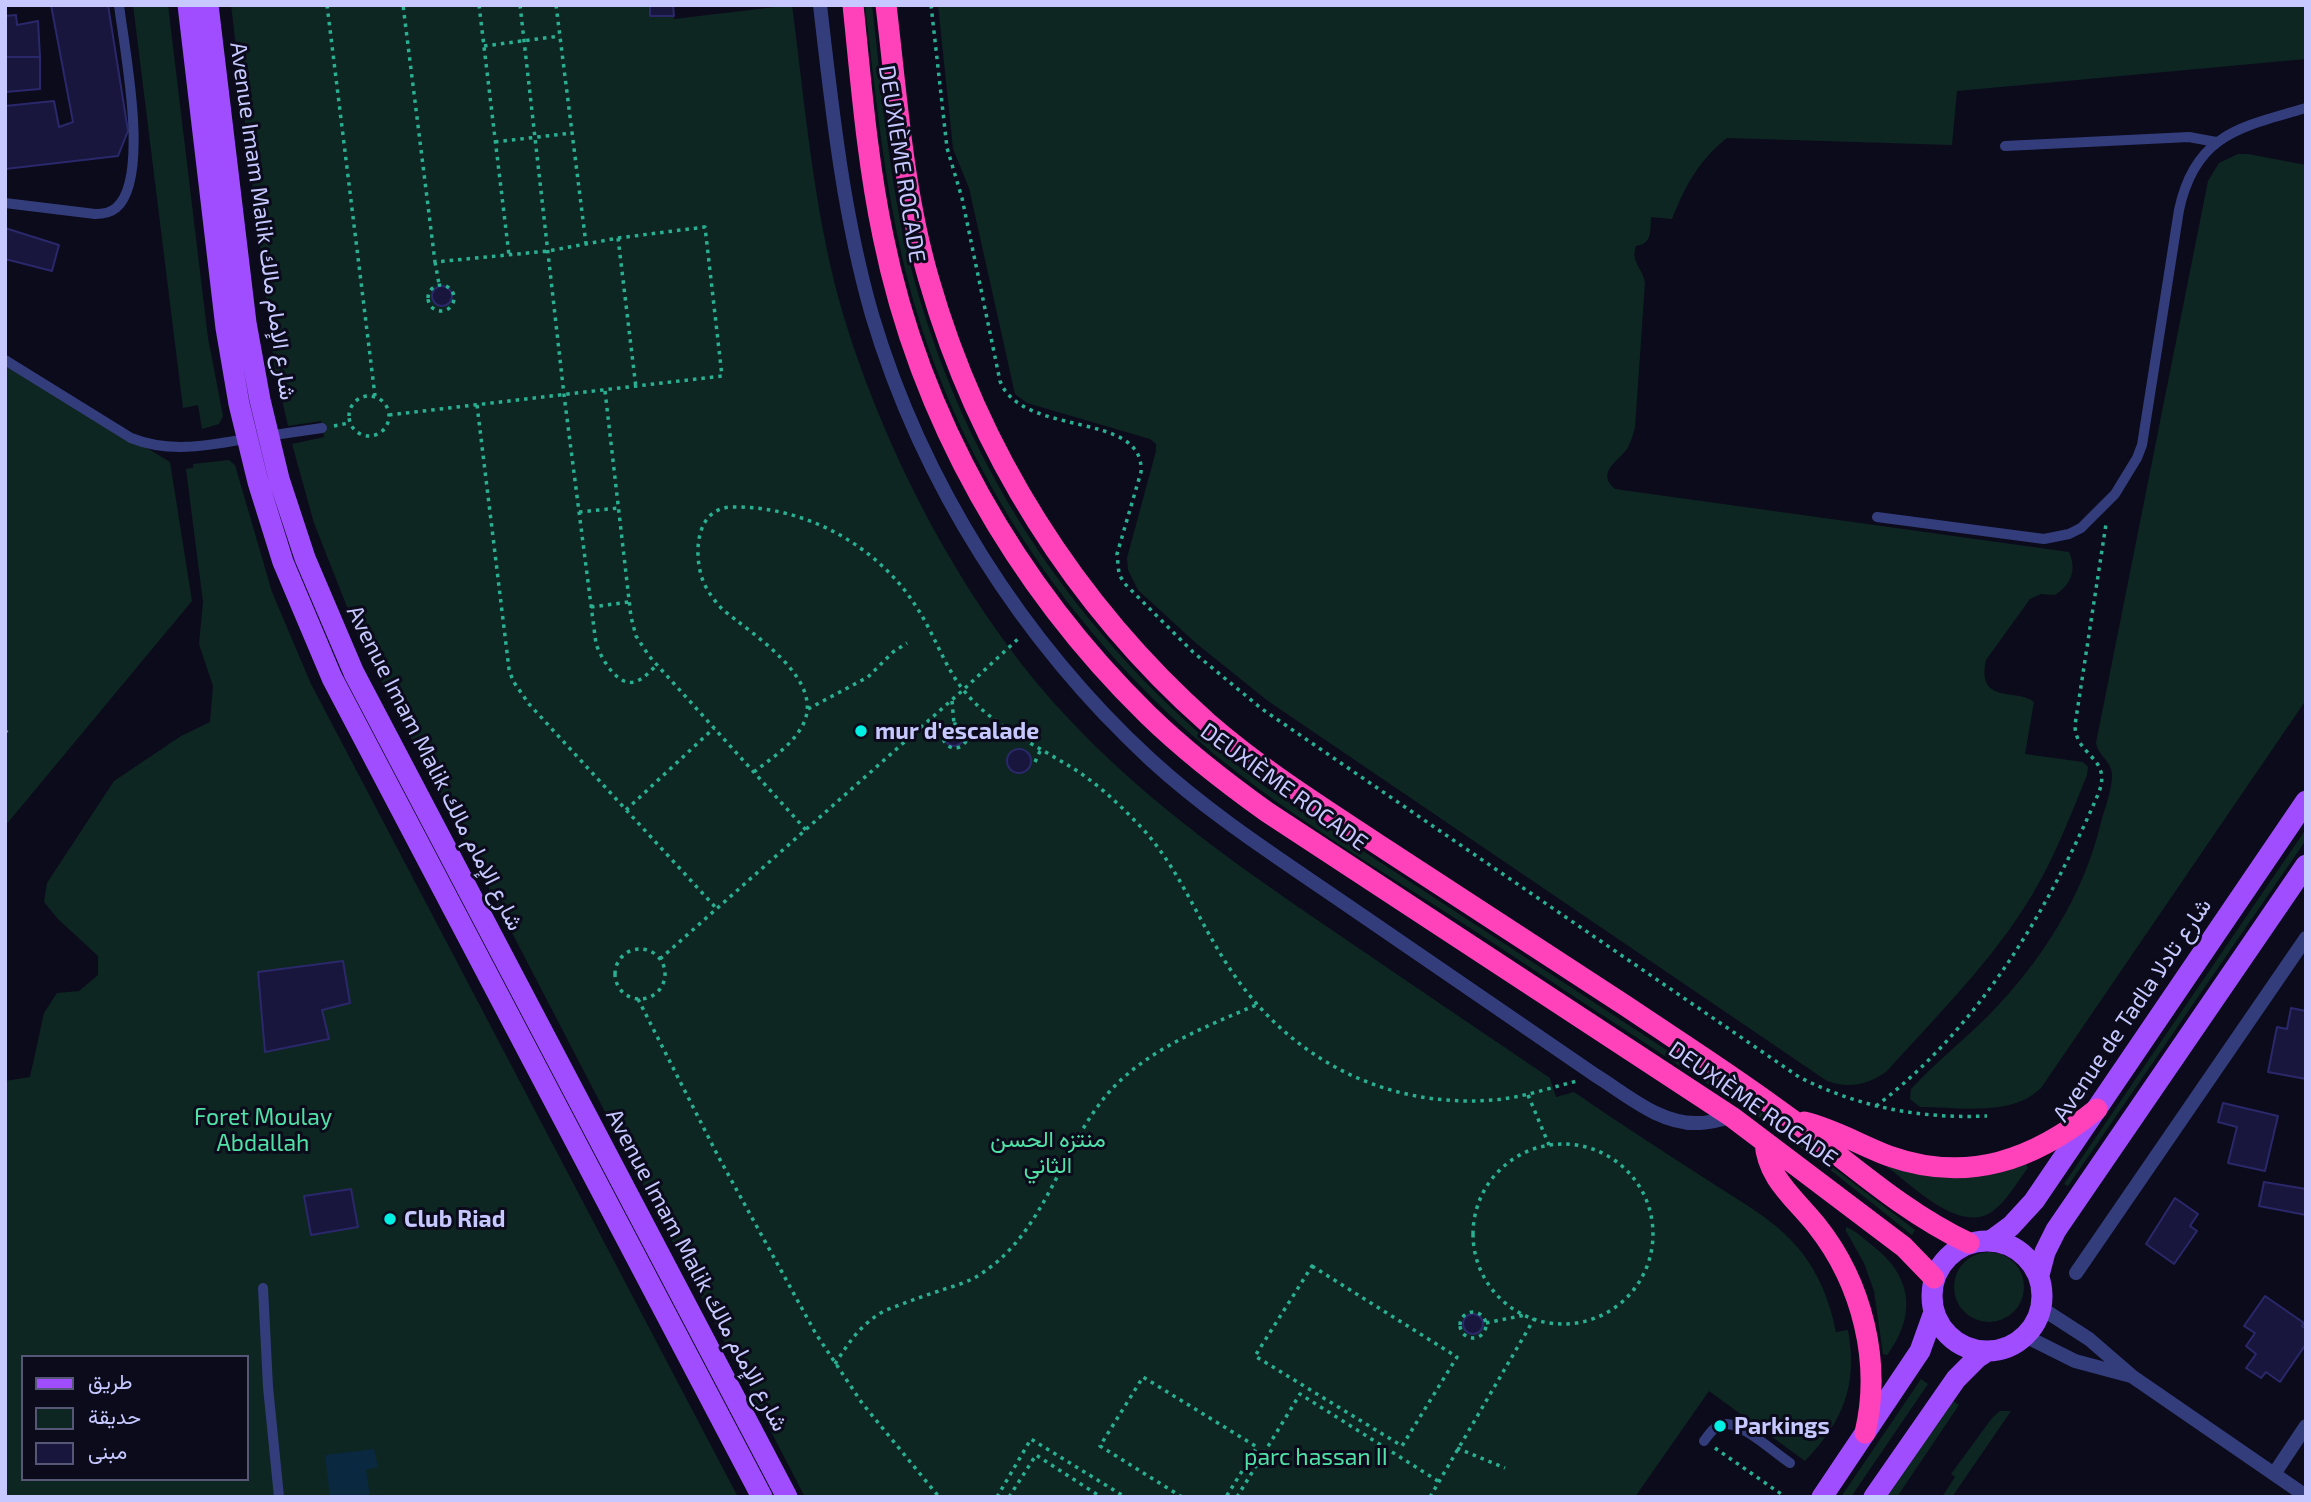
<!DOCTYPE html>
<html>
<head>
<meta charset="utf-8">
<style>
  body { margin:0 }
  #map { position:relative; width:2311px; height:1502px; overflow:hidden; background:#0b0b1c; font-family:"Exo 2",Vazirmatn,sans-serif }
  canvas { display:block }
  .frame { position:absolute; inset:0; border:7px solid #c6c8ff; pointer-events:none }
  .legend { position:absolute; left:21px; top:1355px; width:228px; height:126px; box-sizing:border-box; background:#0b0b1c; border:2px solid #565777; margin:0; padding:9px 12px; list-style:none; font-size:21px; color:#c6c8ff }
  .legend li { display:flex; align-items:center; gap:14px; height:35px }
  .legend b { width:35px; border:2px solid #565777 }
</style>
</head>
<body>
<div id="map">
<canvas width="2311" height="1502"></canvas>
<div class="frame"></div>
<ul class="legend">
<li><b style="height:9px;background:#a04dff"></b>طريق</li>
<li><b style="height:19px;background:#0e2621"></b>حديقة</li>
<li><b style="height:19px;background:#18163d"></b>مبنى</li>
</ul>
</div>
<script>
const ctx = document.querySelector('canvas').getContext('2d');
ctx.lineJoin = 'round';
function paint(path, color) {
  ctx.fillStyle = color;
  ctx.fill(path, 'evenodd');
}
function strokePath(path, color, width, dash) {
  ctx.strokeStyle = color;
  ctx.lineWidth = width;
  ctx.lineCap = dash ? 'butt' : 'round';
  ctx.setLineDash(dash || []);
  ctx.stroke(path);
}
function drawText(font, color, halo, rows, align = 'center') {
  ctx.font = font + ' "Exo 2",Vazirmatn,sans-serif';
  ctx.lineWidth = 6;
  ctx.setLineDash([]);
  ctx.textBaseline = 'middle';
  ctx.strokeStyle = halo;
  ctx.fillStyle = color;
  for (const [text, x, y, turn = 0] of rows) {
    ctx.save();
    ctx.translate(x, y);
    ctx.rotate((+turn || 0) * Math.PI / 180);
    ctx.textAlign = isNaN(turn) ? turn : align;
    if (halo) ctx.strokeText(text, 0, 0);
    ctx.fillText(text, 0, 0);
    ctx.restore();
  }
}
paint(new Path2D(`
  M133 5H168L208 338 223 416 219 424 202 429 198 405 183 408Z
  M231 5H650L651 16H674V19L792 5C805 104 813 204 839 300 880 445 964 607 1067 717 1145 801 1238 866 1332 930 1404 979 1477 1029 1550 1078L1556 1097 1574 1092C1619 1123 1664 1152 1709 1181 1741 1202 1775 1220 1799 1249 1819 1273 1830 1302 1836 1332L1848 1330C1858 1386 1843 1421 1805 1461L1709 1391 1635 1497H805L360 640 314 523 292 444 324 437 321 421 288 426 274 364Z
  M865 5H872C882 89 888 174 908 256 962 474 1088 655 1267 788L1755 1108 1915 1230 1912 1235C1867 1199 1823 1163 1777 1130 1745 1106 1710 1086 1677 1064 1613 1022 1549 980 1484 937 1399 881 1309 829 1229 766 1089 654 980 503 923 332 888 226 878 116 865 5Z
  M938 5H2306V59L1957 91 1952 145 1727 138C1699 160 1685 186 1672 219L1651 217C1650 231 1653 243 1636 246 1630 262 1643 268 1645 283L1635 428C1633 435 1631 442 1627 449 1617 462 1596 473 1615 489L2069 552C2077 570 2071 585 2055 595L2041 594 2030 599 1986 660C1976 705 2017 688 2034 702L2025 754 2083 762 2088 767 2087 775C2068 822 2050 869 2022 911 1984 969 1934 1019 1887 1071 1868 1085 1849 1089 1827 1081L1268 701 1197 644 1138 590 1128 570 1127 558 1156 451V444L1150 439 1027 403 1015 394 969 188 953 149Z
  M2238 154H2248L2306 165V700L2041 1088C2012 1117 1959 1107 1920 1107L1910 1099 1911 1089C1935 1063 1964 1040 1989 1015 2041 962 2084 895 2101 822 2105 808 2112 790 2112 775 2112 761 2098 756 2096 743L2208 181 2219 163Z
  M5 362 170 462 192 601 5 826Z
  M229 460 235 465 272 592 311 684 738 1497H5V1081L30 1077 44 1013 57 993 79 991 98 975V956L58 919 44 902 47 883 114 781 181 736 210 722 213 686 199 644 203 602 186 469 193 468V464ZM23 1357H247V1479H23Z
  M2306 829V840L2068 1186 2064 1184Z
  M1888 1164C1942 1180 1972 1184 2026 1164L2028 1168C2017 1182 2005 1204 1990 1213 1957 1232 1912 1185 1887 1167Z
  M1846 1227C1855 1230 1864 1239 1873 1246 1912 1276 1917 1315 1887 1355L1883 1354 1874 1291 1864 1263 1846 1231Z
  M1954 1287a35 35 0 1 1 70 0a35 35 0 1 1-70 0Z
  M1921 1379 1928 1384 1851 1497H1841Z
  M1952 1400 1959 1405 1897 1497H1887Z
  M2000 1411H2011L1952 1497H1942L1955 1477 1951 1474 1992 1418Z`), '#0e2621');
paint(new Path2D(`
  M374 1449 378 1467 366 1470 370 1497H330L325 1455Z`), '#0a2840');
const building = new Path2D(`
  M51 5H108L128 131 118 156 5 169V106L54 101 59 127 73 122Z
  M650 5H673L674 16H650Z
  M16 15 17 25 38 21 40 57H5V16Z
  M5 57H40V89L5 92Z
  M5 228 59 245 52 271 5 259Z
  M432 296a10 10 0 1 1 20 0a10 10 0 1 1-20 0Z
  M944 736a10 10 0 1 1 20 0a10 10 0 1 1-20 0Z
  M1007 761a12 12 0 1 1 24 0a12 12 0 1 1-24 0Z
  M343 961 350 1003 322 1010 329 1039 265 1052 258 972Z
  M2291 1008 2306 1011V1079L2268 1072 2277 1027 2287 1029Z
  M2223 1103 2278 1116 2265 1171 2228 1163 2237 1127 2218 1122Z
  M2264 1182 2306 1189V1215L2259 1206Z
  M351 1189 358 1227 311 1235 304 1196Z
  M2175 1198 2198 1214 2190 1226 2197 1231 2174 1264 2146 1244Z
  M2265 1296 2304 1323 2302 1326 2306 1329V1344L2280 1382 2266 1372 2261 1378 2246 1368 2256 1354 2246 1346 2255 1333 2244 1326Z
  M1463 1324a10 10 0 1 1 20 0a10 10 0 1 1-20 0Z`);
paint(building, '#18163d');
strokePath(building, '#2a286a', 2);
strokePath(new Path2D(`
  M327 5 375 396
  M479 5 509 255
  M520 5 564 395 596 644C601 657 616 686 634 682 643 680 650 671 657 665
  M556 5 586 244
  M931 5 947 148 962 198 1000 381C1022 438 1145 410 1141 472L1117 554 1119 574 1124 583 1193 652 1262 709 1799 1077C1858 1107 1920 1119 1987 1116
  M484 46 560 36
  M495 142 572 133
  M618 238 636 388
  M435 262 439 284
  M428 298a13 13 0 1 1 26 0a13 13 0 1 1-26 0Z
  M605 391 631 617 636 636 649 656 806 830
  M349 416a20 20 0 1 1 40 0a20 20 0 1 1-40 0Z
  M477 405 509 669 513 681 529 704 717 909
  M389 415 722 376 705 227 618 238 548 251 435 262 403 5
  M334 426 349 423
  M579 512 619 508
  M591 607 629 602
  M952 701 954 724
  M808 709 868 677 893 652 907 643
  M943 736a12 12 0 1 1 24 0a12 12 0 1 1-24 0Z
  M5 733 7 730
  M1035 762 1041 749
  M754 772C770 759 790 747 801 728 830 682 752 634 722 609 714 600 706 590 702 578 693 550 697 507 733 507 808 506 881 548 919 611 936 638 945 668 965 692 992 725 1035 745 1071 767 1097 783 1120 805 1141 827 1177 866 1195 913 1223 958 1281 1053 1379 1109 1493 1100 1521 1098 1549 1088 1577 1081
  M626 810 714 728
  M615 974a25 25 0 1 1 50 0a25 25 0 1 1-50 0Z
  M660 959 963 690 1019 638
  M638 999 718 1156 816 1334 862 1403 939 1497
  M1528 1095 1549 1145
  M1876 1106C1979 1028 2049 909 2099 792 2112 757 2075 756 2075 725L2106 524
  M1473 1234a90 90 0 1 1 180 0a90 90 0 1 1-180 0Z
  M1312 1266 1457 1357 1402 1446 1255 1356Z
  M1460 1325a13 13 0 1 1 26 0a13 13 0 1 1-26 0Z
  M1486 1323 1525 1315
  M835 1364C849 1342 861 1324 884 1311 902 1304 920 1297 939 1291 950 1287 963 1284 974 1278 1046 1237 1058 1150 1110 1091 1148 1049 1205 1027 1256 1005
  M1457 1448 1505 1468
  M1715 1448 1784 1496
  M997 1497 1031 1439 1125 1497
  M1009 1497 1036 1455 1101 1497
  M1182 1497 1100 1446 1143 1377 1257 1447 1226 1497
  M1237 1497 1300 1394 1438 1481
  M1430 1497 1534 1319`), '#29af92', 3.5, [3.5, 5]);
strokePath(new Path2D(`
  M2005 146 2189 137 2216 142
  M5 203 95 214C103 214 110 213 116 208 151 178 124 48 119 5
  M5 360 131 438C171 454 210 445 251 438
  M267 436 322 428
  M1877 517 2044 539 2069 534 2081 528 2115 494 2137 458 2142 445 2179 210C2195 134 2241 127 2306 108
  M263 1288 268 1387 279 1497
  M1704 1441C1710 1433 1715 1425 1725 1424 1741 1422 1776 1454 1790 1463`), '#343d7c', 10);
strokePath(new Path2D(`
  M820 5C832 109 843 214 872 315 922 483 1022 641 1151 760 1211 815 1280 859 1347 905 1430 962 1513 1018 1595 1075 1626 1094 1660 1125 1699 1123 1710 1123 1721 1119 1732 1117
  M2076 1273 2306 938
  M2041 1308 2089 1339 2133 1377 2306 1496
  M2025 1336 2075 1361 2131 1376
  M2274 1474 2306 1426`), '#343d7c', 14);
strokePath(new Path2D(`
  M188 5 226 328 239 404 258 482 283 562 332 678 762 1497
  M208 5 246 323 260 400 279 479 305 558 354 673 787 1497
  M1992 1240 2011 1226 2034 1201 2306 801
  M1932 1296a55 55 0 1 1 110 0a55 55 0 1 1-110 0Z
  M2039 1275 2045 1252 2056 1230 2306 865
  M1822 1497 1920 1351 1934 1312
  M1874 1497 1956 1379 1977 1358 1988 1351`), '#a04dff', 21);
strokePath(new Path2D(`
  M853 5C861 82 867 160 883 236 920 418 1016 586 1148 715 1185 751 1225 782 1267 812L1732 1117 1904 1247 1934 1278
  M886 5C897 97 903 191 929 280 978 451 1075 605 1208 723 1263 771 1325 809 1385 849 1465 901 1545 954 1626 1006 1681 1043 1738 1079 1791 1119 1849 1162 1903 1212 1969 1243
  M1804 1122C1834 1129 1860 1145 1889 1156 1968 1184 2034 1160 2097 1109
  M1765 1142C1767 1179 1796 1199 1817 1226 1862 1283 1882 1362 1865 1433`), '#ff41ba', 21);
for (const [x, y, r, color] of [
  [861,731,7,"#00f1e3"],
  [390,1219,7,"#00f1e3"],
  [1720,1426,7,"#00f1e3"]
]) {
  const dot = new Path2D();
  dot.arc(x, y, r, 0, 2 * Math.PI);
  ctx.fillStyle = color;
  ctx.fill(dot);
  strokePath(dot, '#0b0b1c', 2.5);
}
drawText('23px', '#c6c8ff', '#0b0b1c', [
  ["DEUXIÈME ROCADE",902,164,81],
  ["Avenue Imam Malik شارع الإمام مالك",263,221,82],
  ["Avenue Imam Malik شارع الإمام مالك",435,768,63],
  ["DEUXIÈME ROCADE",1284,787,36],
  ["Avenue de Tadla شارع تادلا",2132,1010,-56],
  ["DEUXIÈME ROCADE",1753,1104,35],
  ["Avenue Imam Malik شارع الإمام مالك",697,1270,62]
]);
drawText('bold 23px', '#c6c8ff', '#0b0b1c', [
  ["mur d'escalade",875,731],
  ["Club Riad",404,1219],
  ["Parkings",1734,1426]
], 'left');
drawText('23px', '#50e1a6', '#0b0b1c', [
  ["Foret Moulay",263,1117],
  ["Abdallah",263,1143],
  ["منتزه الحسن",1048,1139],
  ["الثاني",1048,1165],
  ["parc hassan II",1316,1457]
]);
</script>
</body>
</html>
